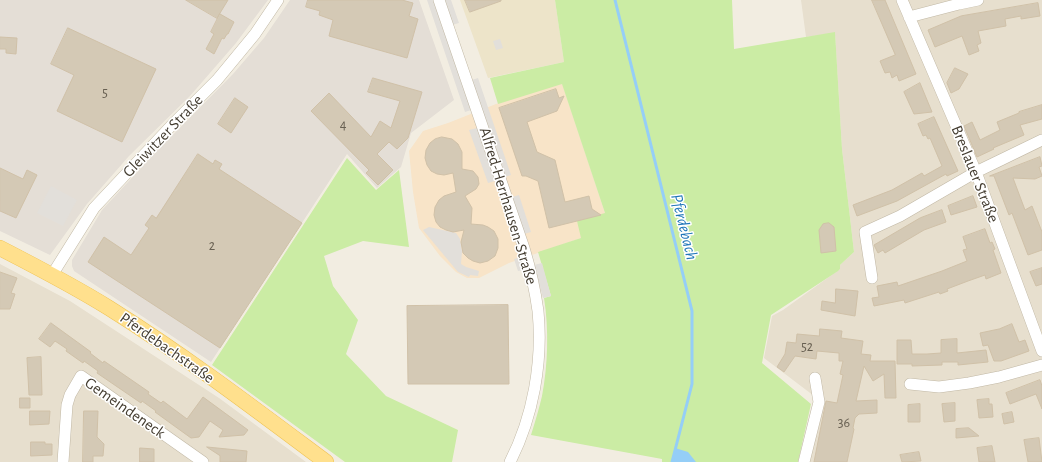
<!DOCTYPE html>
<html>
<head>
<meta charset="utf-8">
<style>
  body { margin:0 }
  canvas { display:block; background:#f2ede1 }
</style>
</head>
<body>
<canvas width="1042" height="462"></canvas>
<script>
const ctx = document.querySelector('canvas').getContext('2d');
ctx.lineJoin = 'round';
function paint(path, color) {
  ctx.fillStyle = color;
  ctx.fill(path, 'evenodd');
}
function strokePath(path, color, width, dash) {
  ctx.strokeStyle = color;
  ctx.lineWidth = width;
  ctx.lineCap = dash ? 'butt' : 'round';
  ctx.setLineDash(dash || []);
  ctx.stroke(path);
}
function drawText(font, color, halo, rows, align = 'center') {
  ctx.font = font + ' "Alegreya Sans",sans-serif';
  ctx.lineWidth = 3;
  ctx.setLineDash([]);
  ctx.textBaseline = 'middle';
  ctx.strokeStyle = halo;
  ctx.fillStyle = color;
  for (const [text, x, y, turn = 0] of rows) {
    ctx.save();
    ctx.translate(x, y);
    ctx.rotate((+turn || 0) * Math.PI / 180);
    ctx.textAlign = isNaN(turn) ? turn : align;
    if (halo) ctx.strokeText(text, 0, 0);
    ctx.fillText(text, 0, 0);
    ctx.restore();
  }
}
paint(new Path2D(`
  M801 0H1042V462H809L822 402 764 358 772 316 783 310 840 269V265L854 252 842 149 835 33 806 37Z
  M0 264 70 301 219 398 306 462H0Z`), '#e7dfce');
paint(new Path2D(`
  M562 83 605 213 581 238 509 263 479 278H467L456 272 440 256 419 228 413 192 409 151 423 131 448 123 496 104Z`), '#f8e4c8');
paint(new Path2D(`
  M0 0H268L236 43 190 96 129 156 87 204 50 255 0 231Z
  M290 0H419L454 100 411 133 401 167 377 188 347 154 211 362 74 271 72 266V260L102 210 154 154 233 74 264 38Z`), '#e4ded6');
paint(new Path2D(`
  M460 0H555L564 62 488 78Z`), '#ede4c9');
paint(new Path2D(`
  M555 0H732L734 49 835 32 842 149 854 252 840 265V269L838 271 771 315 762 363 811 404 798 462H662V459L531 435C535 422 539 409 542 396 548 365 549 329 544 298L551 296 538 252 581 238 577 221 605 213 562 84 498 104 490 78 564 62Z
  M347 158 376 190 399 170 409 247 363 241 324 256 333 286 358 320 346 354 386 396 458 430 452 462H345L212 365Z`), '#cbeca4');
paint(new Path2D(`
  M427 0H433L471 110 465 112Z
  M444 0H451L459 23 452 25Z
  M500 39 503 48 496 50 493 41Z
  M478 78 511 175 505 177 472 80Z
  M477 128 495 181 488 183 469 130Z
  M51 186 77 200 63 226 37 213Z
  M519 195 531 232 524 234 512 197Z
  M429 227 456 233 460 239 462 251 461 264 466 267 479 271 478 276 470 275 469 277 458 272 423 230Z
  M521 257 524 270 518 271 514 259Z
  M542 263 551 296 543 298 534 265Z`), '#e2dfda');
paint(new Path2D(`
  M675 448 688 452 696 462H672Z`), '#95cef7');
strokePath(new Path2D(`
  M615 0 692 311V384L672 462`), '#95cef7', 3);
const building = new Path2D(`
  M186 0H228L217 18Z
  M308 0H402L413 3 409 16 418 19 407 58 329 36 333 20 319 15 320 11 306 7Z
  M465 0H501V1L470 12Z
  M872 0H885L916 74 899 81 897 75 892 78 890 72 885 73 880 61 895 55Z
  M1038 3 1040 16 1021 19V16L1005 19 1006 26 978 31 981 43 977 45 979 51 969 55 962 36 935 47 928 30 961 16Z
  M220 14 234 22 228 34H227L224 39 222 38 214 54 206 49 214 34 211 32Z
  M68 28 156 69 122 142 57 111 74 75 51 64Z
  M0 37 17 38 16 54 6 53V49H0Z
  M955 68 968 74 959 89 951 93 947 83Z
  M373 78 422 92 408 138 397 149 389 142 377 154 393 170 378 185 366 173 369 170 311 111 329 93 371 137 380 121 391 128 400 101 368 92Z
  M920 83 932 112 914 114 904 92Z
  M556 89 559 98 564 96 557 111 527 122 537 152 555 160 565 202 589 196 592 209 601 215 549 228 538 181 526 176H522L499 108Z
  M235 98 248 107 231 133 218 124Z
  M1042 105V119L1020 125 1024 135 993 148 994 149 977 157 964 126 972 122 980 140 1000 130 997 122 1019 113V112Z
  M934 117 958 171 947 176 946 174 897 201 857 216 853 205 892 190 922 173 924 176 942 166 930 138 928 139 926 135 923 136 918 124Z
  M442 137 452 139 458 144 462 152V169L473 171 478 177 479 184 476 189 465 196 472 208 471 224 483 225 488 227 494 231 498 239V248L495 256 488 261 480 263 473 261 468 258 463 253 461 242 464 230 453 232 446 230 440 227 436 222 434 215 435 207 439 200 444 196 456 192 453 173 444 175 437 174 431 171 427 165 425 158 426 150 430 143 435 139Z
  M198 154 213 164 215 160 222 164 219 169 302 223 220 348 88 262 104 237 131 255 149 228 145 225 152 215 156 218Z
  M1040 157 1042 166 1039 167 1042 176 1035 179 1013 178 1025 210 1032 206 1042 232V250L1028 255 1012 213 1009 215 994 176H990Z
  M0 168 23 179 27 170 37 175 16 218 0 211Z
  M973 196 977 207 951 215 948 206Z
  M942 210 946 222 924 230 885 253 883 250 878 253 874 245 920 218Z
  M829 223 834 227 836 251 821 253 819 230 823 224Z
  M985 229 990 243 992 242 995 249 993 250 1001 273 986 279 985 275 968 281 947 289 948 291 940 294 939 292 905 303 904 300 874 306 872 298 879 297 877 286 897 282 898 286 942 271 967 261 963 250 967 249 963 237Z
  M1042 268V284L1036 286 1030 272Z
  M0 272 17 278 11 293 15 294 10 309H0Z
  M836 289 858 291 855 316 821 310 822 301 835 303Z
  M508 305 509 384H408L407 306Z
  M51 323 91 352 90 353 103 363 104 361 149 392 148 394 161 403 163 401 187 419 203 397 248 430 244 435 219 437 223 430 210 421 199 437 191 438 155 412 156 411 142 401 141 403 97 373 98 371 84 361 83 363 66 351 67 349 55 341 50 347 39 339Z
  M1012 324 1019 342 1025 340 1029 351 1001 361H994L988 345 983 346 980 333 999 329Z
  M820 329 842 331 841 338 863 341 861 354 871 355 870 361H895L896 398H885L884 374 873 381 864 366 856 401 877 400V413L859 414 855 418 853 428 854 429 847 462H814L826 401 837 403 843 375 840 374 843 361H839V353L817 351 816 359 795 356 784 372 777 367 785 354 787 342 796 343 797 334 819 336Z
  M957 339V353L986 350 988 362 958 365V362H942V365L912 366V364H897V340H911L912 354H927L941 353V340Z
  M41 357 42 395H29L27 358Z
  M1040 380 1042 386V409L1036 394 1010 404 1006 393Z
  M20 398H30V408H20Z
  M989 399V404H992L993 417 979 418 977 400Z
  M955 403V421L944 422 942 404Z
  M920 404V422H908V405Z
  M30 411H50L49 424 30 425Z
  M84 411H98L97 437 104 444 103 456H93V462H83Z
  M1012 412 1014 422 1004 424 1002 414Z
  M969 428 979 436 956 438V429Z
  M1039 438 1042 462H1028L1024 440Z
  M31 442H45V444H52V455L31 456Z
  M992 446 995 462H979L977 448Z
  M207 447 247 451 246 462H220V456Z
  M140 448 154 449V462H140Z
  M919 452 921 461 902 462 900 455Z`);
paint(building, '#d4c9b5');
strokePath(building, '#d0c1a8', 1);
const minor = new Path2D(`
  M439 0 524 248C530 268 535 289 538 311 543 362 533 417 510 462
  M902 0 976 172 1042 351
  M909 17 959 4 978 0
  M52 275 94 208 171 126 217 80 255 34 278 0
  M872 278 865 232 900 216 976 172 1042 140
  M910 384 939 387 969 383 999 377 1042 365
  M63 462 67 405 70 395 81 376 203 462
  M804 462 819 402 815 378`);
const major = new Path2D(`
  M0 248C37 267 74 286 109 308 184 355 255 409 326 462`);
strokePath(minor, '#c1b8a5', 12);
strokePath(major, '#efc252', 16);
strokePath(minor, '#fff', 11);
strokePath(major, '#ffe08d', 15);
drawText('14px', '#686052', null, [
  ["5",105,93],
  ["4",343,125],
  ["2",212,246],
  ["52",807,347],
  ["36",844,423]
]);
drawText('16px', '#443d31', '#fff', [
  ["Gleiwitzer Straße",163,136,-46],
  ["Breslauer Straße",975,174,68],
  ["Alfred-Herrhausen-Straße",508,206,73],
  ["Pferdebachstraße",167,348,35],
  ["Gemeindeneck",125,408,35]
]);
drawText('italic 17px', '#2177b9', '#fff', [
  ["Pferdebach",684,227,76]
]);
</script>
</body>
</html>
